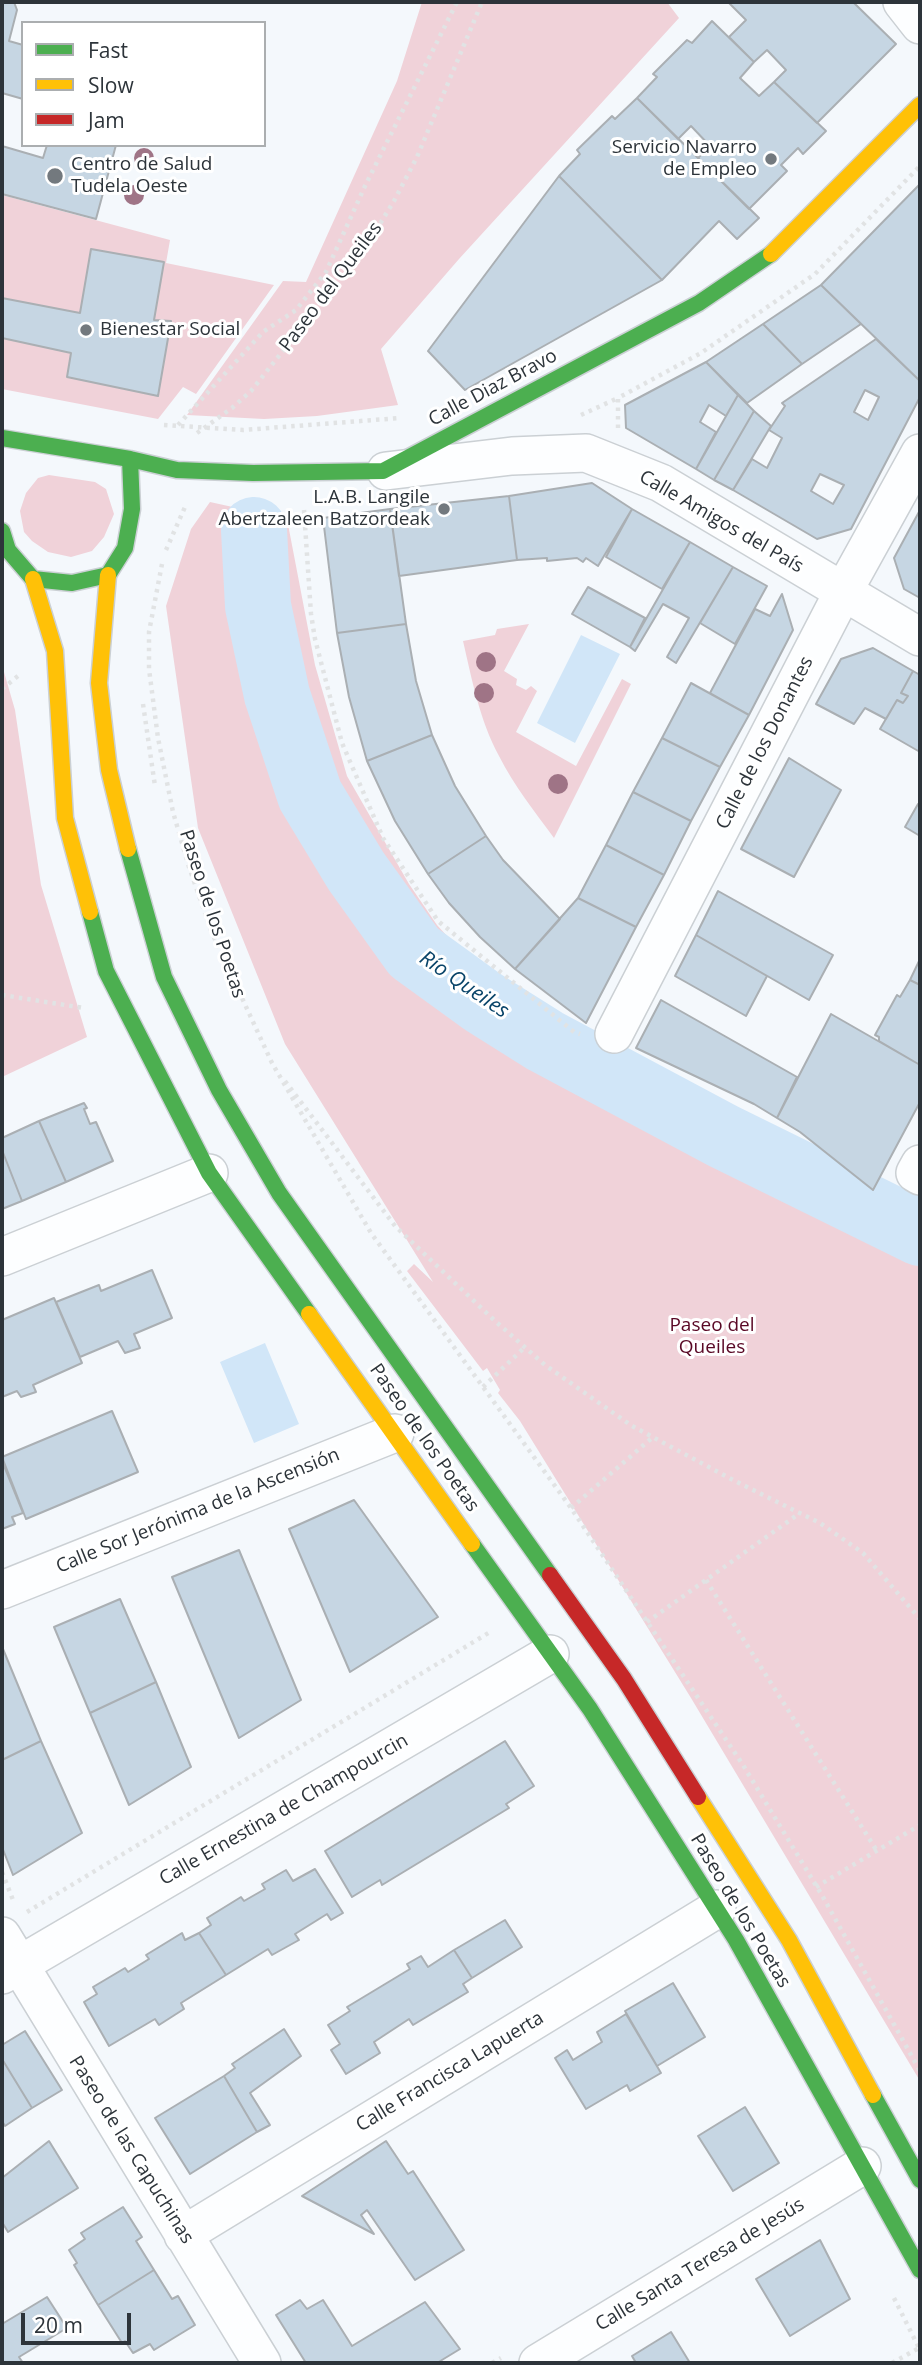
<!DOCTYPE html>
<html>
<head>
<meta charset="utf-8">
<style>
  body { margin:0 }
  #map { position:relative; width:922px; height:2365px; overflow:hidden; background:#f4f8fc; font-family:"Open Sans",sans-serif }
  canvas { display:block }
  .frame { position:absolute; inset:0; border:4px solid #2d343a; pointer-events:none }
  .legend { position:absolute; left:21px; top:21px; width:245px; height:126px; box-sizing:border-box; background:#fff; border:2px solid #abaeb0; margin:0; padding:9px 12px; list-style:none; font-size:21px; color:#2d343a }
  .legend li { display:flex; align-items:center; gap:14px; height:35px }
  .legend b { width:35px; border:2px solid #abaeb0 }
  .scale { position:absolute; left:21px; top:2313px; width:110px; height:32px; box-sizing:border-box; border:4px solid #2d343a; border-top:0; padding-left:9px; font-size:21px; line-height:24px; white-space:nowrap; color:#2d343a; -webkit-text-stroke:5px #fff; paint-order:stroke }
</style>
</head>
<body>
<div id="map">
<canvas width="922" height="2365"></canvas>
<div class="frame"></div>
<ul class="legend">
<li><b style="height:9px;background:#4caf50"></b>Fast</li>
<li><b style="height:9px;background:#ffc107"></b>Slow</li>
<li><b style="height:9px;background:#c62828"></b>Jam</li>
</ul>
<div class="scale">20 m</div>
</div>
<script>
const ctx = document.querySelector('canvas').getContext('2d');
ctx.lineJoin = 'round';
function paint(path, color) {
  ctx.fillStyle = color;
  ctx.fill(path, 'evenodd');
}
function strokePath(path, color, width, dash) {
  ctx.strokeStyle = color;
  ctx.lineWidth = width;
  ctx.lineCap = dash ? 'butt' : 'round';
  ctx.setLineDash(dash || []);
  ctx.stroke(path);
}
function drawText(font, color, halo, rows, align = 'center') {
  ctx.font = font + ' "Open Sans",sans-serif';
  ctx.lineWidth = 6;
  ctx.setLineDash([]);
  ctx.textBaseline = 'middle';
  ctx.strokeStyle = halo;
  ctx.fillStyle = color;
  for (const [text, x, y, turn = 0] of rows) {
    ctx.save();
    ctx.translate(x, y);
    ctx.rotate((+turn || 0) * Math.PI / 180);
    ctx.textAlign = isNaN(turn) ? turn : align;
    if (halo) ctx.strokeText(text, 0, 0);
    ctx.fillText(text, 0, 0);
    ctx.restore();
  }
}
paint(new Path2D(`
  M422 2H667L679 18 459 259 381 349 398 405 317 416 264 419 187 415 283 281 306 282 397 81Z
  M2 195 170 240 166 263 274 285 196 394 183 387 158 419 2 389Z
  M49 475 95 482 106 489 114 514 104 537 92 551 71 557 48 552 32 541 24 532 20 511 26 493 38 478Z
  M210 502 287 519 315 665 347 776 409 884 437 925 474 966 565 1031 599 1048 634 1058 795 1140 877 1201 920 1223V2081L691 1698 520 1421 498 1393 500 1390 487 1368 483 1371 407 1271 414 1264 433 1282 285 1044 198 828 166 606 191 529Z
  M529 624 504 671 517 679 516 685 526 690 531 686 537 691 516 732 576 766 622 679 631 684 554 838C535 812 514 786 499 756 480 721 472 680 463 641L495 635 497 629Z
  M2 665 15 710 41 885 87 1037 2 1077Z`), '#f0d2d9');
paint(new Path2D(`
  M581 635 620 654 575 743 537 723Z
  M265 1343 299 1424 254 1443 220 1362Z`), '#d1e6f8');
strokePath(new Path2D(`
  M254 530 258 606 277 695 310 795 356 871 414 952 483 1002 545 1041 723 1136 920 1233`), '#d1e6f8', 66);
const building = new Path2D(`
  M2 2H14L17 10 9 41 23 45V99L2 93Z
  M728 2H853L896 44 817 123 774 82 786 70 767 50 754 62 729 37 746 20Z
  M712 21 754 62 740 78 759 96 774 82 826 131 803 154 798 148 781 165 787 171 749 209 698 158 710 146 691 126 678 139 637 98 657 77 653 74 687 40 692 43Z
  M637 98 759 218 737 239 719 221 662 280 559 176 580 154 577 150 612 116 615 119Z
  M47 145H116L96 219 2 194V146L43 158Z
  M559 176 662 280 465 390 428 351Z
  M920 184V381L821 285Z
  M91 249 164 262 154 320 171 321 158 396 67 377 71 353 2 338V298L80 313Z
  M821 285 861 324 802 364 763 324Z
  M763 324 802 364 747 403 706 362Z
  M876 339 920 381V397L851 529 817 539 733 490 752 459 767 468 782 438 769 430 785 406 782 403ZM865 390 879 397 868 420 854 412ZM820 474 844 485 833 504 811 491Z
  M706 362 738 395 726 416 709 405 700 422 716 432 696 469 626 428 625 405Z
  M738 395 754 411 714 480 696 469Z
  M754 411 771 426 733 490 714 480Z
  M592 483 632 509 598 566 586 558 583 562 577 558 547 561V558L517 560 509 496Z
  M509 496 517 560 399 576 390 509Z
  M390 509 406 624 337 633 323 518Z
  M632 509 690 542 662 589 606 557Z
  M920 510V598L904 589 894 558Z
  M690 542 733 567 676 663 667 657 689 618 663 604 635 651 630 647Z
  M733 567 767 586 735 644 700 623Z
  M588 587 645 618 630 647 572 614Z
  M782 594 793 630 749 715 710 693 755 609 770 616Z
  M406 624 416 681 432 735 367 761 349 697 337 633Z
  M873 648 913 671 901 693 908 696 903 703 897 700 886 719 865 708 854 724 816 704 841 659Z
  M913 671 920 675V752L880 729 897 700 903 703 908 696 901 693Z
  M691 683 749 715 720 767 662 738Z
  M432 735 455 786 486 836 428 874 395 821 367 761Z
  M662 738 720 767 691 821 633 792Z
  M789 758 841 790 794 877 741 849Z
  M633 792 691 821 664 875 606 845Z
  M918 804 920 805V836L905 827Z
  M486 836 503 860 560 919 515 969 480 937 449 903 428 874Z
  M606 845 664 875 636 927 578 898Z
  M718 891 833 955 809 1000 696 935Z
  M578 898 636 927 586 1023 515 969Z
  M696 935 767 976 746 1016 675 976Z
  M920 959V985L910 980Z
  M910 980 920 985V1065L879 1041V1037L875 1035 897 995 900 997Z
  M661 1000 797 1077 777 1118 754 1104 636 1048Z
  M831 1014 920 1065V1102L873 1190 800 1132 777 1118Z
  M84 1103 87 1108 84 1109 90 1124 96 1122 113 1161 66 1182 39 1121Z
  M39 1121 66 1182 22 1201 2 1150V1138Z
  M2 1150 22 1201 2 1209Z
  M152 1270 172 1318 134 1334 140 1348 125 1353 118 1341 80 1357 56 1302 99 1285 101 1291Z
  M54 1298 82 1363 33 1385 36 1392 21 1397 17 1391 2 1397V1320Z
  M112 1411 138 1472 26 1519 2 1457Z
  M2 1461 23 1513 12 1517 15 1524 2 1529Z
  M354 1500 438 1617 350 1672 289 1529Z
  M239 1550 301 1700 239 1738 172 1577Z
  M120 1599 156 1682 90 1713 54 1627Z
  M3 1649 41 1741 2 1760V1650Z
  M156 1682 191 1767 129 1805 90 1713Z
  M41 1741 82 1833 13 1875 2 1847V1760Z
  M505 1741 534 1786 506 1804 509 1808 382 1885 380 1880 352 1897 325 1851Z
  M315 1869 343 1913 331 1920 327 1914 295 1934 299 1940 272 1955 268 1949 226 1975 199 1933 211 1925 207 1918 241 1897 244 1901 265 1889 262 1884 286 1870 293 1881Z
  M505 1920 522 1947 472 1978 454 1950Z
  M182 1933 185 1940 199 1933 226 1975 181 2003 184 2009 159 2025 155 2019 109 2046 84 2002 97 1994 93 1987 125 1968 128 1972 149 1959 146 1955Z
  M454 1950 472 1978 463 1984 468 1992 413 2025 409 2019 374 2042 380 2053 346 2074 331 2050 340 2044 328 2025 350 2011 347 2007 410 1969 407 1964 421 1956 428 1967Z
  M673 1983 705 2037 657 2066 625 2011Z
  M626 2014 661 2073 630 2091 627 2085 586 2109 555 2058 567 2050 573 2060 602 2042 597 2032Z
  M284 2029 301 2056 250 2093 270 2125 257 2132 224 2076 235 2068 232 2064Z
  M25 2031 62 2090 32 2108 2 2059V2045Z
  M2 2059 32 2108 5 2126 2 2121Z
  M224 2076 257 2132 190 2174 155 2118Z
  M745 2107 779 2163 733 2191 698 2136Z
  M49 2141 78 2188 8 2232 2 2222V2178Z
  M386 2141 408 2174 413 2171 464 2250 415 2280 367 2210 361 2215 374 2234 302 2196Z
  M123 2207 142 2237 136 2241 154 2270 98 2305 74 2265 77 2263 69 2250 85 2239 81 2233Z
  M820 2240 850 2299 790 2336 756 2279Z
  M154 2270 172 2299 178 2296 195 2325 154 2350 150 2344 133 2353 125 2341 122 2343 98 2305Z
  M47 2297 67 2328 19 2357 23 2363H2V2324Z
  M300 2300 307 2309 323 2300 352 2346 425 2302 460 2349 437 2363H306L276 2315Z
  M671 2332 690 2363H636L632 2356Z`);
paint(building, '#c6d6e3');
strokePath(building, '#aaafb3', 2);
const street = new Path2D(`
  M902 2 920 25
  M386 471 512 456 586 453 661 483 920 637
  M614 1034 843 592 920 453
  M920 1164 915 1173 920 1176
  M2 1257 209 1173
  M2 1590 395 1433
  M2 1936 262 2363
  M2 1975 550 1654
  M183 2235 717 1909
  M538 2363 862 2166`);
const fast = new Path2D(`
  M2 438 130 459 177 470 253 473 383 471 699 303 771 254
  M2 531 8 550 33 579 72 583 108 575 125 548 132 509 130 459
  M128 849 164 977 219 1090 279 1193 550 1575
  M90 912 106 971 209 1173 309 1314
  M472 1544 590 1709 736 1940 920 2270
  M873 2095 920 2180`);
const slow = new Path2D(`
  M771 254 920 105
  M108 575 99 683 109 770 128 849
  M33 579 55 651 65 818 90 912
  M309 1314 472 1544
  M698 1797 789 1940 873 2095`);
const jam = new Path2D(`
  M550 1575 624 1679 698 1797`);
strokePath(street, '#cbd0d4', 40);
strokePath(fast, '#cbd0d4', 19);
strokePath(slow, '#cbd0d4', 19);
strokePath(jam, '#cbd0d4', 19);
strokePath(new Path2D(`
  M581 415 618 398
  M164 425 243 430 400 418
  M178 425 263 332 296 310 326 272 365 186 457 2
  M618 428V398L701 353 815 274 920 166
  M197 433 232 408 251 391 365 248 394 201 417 157 482 2
  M304 510 311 614 315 639 342 743 383 838 438 921 574 1032 580 1034
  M166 550 185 507
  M162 564 149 632V669L158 738 173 812 189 867 212 933 272 1063 371 1233 571 1508 743 1765 823 1897 920 2071
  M2 689 18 676
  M143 704 155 786
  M2 995 84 1008
  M285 1081 395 1226 494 1320 545 1365 632 1426 735 1481 820 1523 863 1553 920 1619
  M483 1387 525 1347
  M571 1508 653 1437
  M706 1580 877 1851
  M647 1622 800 1513
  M2 1872 13 1900
  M816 1887 920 1825
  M27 1912 490 1632
  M894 2298 920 2350
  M492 2363 501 2358
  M892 2363 919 2348`), '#e1e3e4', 4.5, [3.5, 5]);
strokePath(street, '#fdfeff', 37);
strokePath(fast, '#4caf50', 16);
strokePath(slow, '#ffc107', 16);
strokePath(jam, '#c62828', 16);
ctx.fillStyle = '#9f7486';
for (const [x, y] of [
  [144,158],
  [134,195],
  [486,662],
  [484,693],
  [558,784]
]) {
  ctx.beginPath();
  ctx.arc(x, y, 10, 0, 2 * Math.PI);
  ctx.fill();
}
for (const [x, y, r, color] of [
  [771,159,7,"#73797e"],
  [55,176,9,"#73797e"],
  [86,330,7,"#73797e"],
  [444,509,7,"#73797e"]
]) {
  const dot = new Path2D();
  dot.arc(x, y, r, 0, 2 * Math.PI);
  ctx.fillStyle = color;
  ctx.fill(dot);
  strokePath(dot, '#fff', 2.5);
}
drawText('19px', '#2d343a', '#fff', [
  ["Servicio Navarro",757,148],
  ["de Empleo",757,170],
  ["Centro de Salud",71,165,"left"],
  ["Tudela Oeste",71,187,"left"],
  ["Bienestar Social",100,330,"left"],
  ["L.A.B. Langile",430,498],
  ["Abertzaleen Batzordeak",430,520]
], 'right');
drawText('19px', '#2d343a', '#fff', [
  ["Paseo del Queiles",331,287,-53],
  ["Calle Diaz Bravo",493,388,-28],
  ["Calle Amigos del País",721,522,30],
  ["Calle de los Donantes",765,743,-63],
  ["Paseo de los Poetas",212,914,72],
  ["Paseo de los Poetas",424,1438,55],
  ["Calle Sor Jerónima de la Ascensión",198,1511,-22],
  ["Calle Ernestina de Champourcin",284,1810,-30],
  ["Paseo de los Poetas",740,1911,59],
  ["Calle Francisca Lapuerta",450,2072,-31],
  ["Paseo de las Capuchinas",131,2150,58],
  ["Calle Santa Teresa de Jesús",700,2265,-31]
]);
drawText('19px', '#590825', '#fff', [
  ["Paseo del",712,1326],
  ["Queiles",712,1348]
]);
drawText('italic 21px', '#094469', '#fff', [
  ["Río Queiles",464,985,34]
]);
</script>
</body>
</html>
